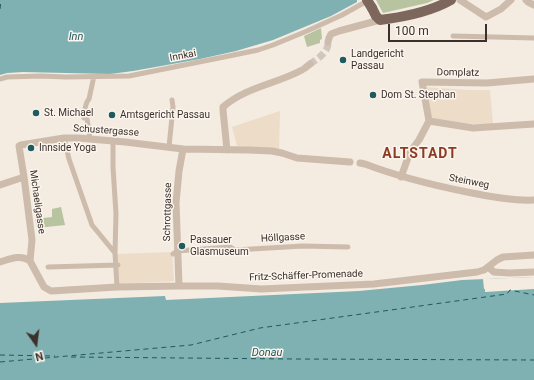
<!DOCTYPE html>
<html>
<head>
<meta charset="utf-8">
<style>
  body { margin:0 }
  #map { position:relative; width:534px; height:380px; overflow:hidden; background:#f4ebe1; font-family:Roboto,sans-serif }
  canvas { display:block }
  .north { position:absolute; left:16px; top:324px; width:40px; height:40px; -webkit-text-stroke:3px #fbf5ee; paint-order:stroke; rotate:166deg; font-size:11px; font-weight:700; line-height:16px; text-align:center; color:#3b302b }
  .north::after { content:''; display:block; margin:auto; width:14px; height:18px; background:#3b302b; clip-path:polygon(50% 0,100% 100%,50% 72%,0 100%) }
  .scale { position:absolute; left:388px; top:24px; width:99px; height:18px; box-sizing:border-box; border:2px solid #3b302b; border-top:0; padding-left:5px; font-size:12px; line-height:14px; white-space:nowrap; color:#3b302b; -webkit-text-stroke:3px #fbf5ee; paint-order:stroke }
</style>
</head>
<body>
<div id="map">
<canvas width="534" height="380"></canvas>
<div class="north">N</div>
<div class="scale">100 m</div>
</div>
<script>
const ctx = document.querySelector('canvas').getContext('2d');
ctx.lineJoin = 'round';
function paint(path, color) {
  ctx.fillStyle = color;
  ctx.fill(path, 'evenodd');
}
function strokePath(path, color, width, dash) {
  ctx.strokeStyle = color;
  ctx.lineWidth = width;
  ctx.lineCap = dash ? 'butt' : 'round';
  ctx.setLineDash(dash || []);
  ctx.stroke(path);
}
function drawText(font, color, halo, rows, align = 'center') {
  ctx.font = font + ' Roboto,sans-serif';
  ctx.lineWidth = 3;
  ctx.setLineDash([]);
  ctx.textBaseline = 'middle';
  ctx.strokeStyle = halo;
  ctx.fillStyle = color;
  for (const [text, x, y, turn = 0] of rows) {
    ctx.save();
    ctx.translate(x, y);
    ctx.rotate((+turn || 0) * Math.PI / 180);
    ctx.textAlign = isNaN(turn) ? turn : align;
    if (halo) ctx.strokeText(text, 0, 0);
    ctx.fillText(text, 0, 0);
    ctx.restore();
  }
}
paint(new Path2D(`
  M376 0H434L427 3 383 13Z
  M321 28 322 39 320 40V43L307 47 304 36Z
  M61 207 65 225 37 228 35 219 52 217V209Z`), '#b8c4a0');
paint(new Path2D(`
  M423 87 469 90H490L493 124H472L428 118Z
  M280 111 279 149 237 146 232 127Z
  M172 252 174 281 119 284 117 254Z`), '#ecdcc8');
paint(new Path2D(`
  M0 0H357V2L331 16 273 40 236 51 200 59 133 71 110 74 23 72 7 73 0 75Z
  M534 277V380H0V303L165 296 166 300 359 291 422 285 462 280Z`), '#7fb0b2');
paint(new Path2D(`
  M534 277V289L485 292V289H484L483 279Z`), '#f4ebe1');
strokePath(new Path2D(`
  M0 9 1 0
  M0 355 55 356
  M71 357 295 359 534 360
  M0 362 191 345 260 328 507 294 510 290 534 295`), '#1f5a5e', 1, [5, 4]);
strokePath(new Path2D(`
  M310 64C317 59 329 52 328 42`), '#cfc6bd', 7, [7, 3.5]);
strokePath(new Path2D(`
  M453 36 534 38
  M0 79 7 77 41 76 66 77 129 76 224 57 258 50 273 45 307 31 342 15 369 0
  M64 138 69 159 92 225 115 253
  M90 139 87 118H84C85 112 84 104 89 99L94 76
  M113 140V167L116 214 115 253 117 287
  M169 147 173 107 172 100
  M173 254 177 251 230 247 235 250 303 246 348 247
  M48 267 118 265`), '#cdbbac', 5);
strokePath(new Path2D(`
  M460 0 486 17 501 9 511 0
  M526 0 528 2 534 5
  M328 42 329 38 331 34 339 31 380 20
  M305 68 310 64
  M429 121 473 128 534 124
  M227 150 223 110V107C246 87 276 84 302 70
  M360 163 365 164C399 177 432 185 467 192 489 196 511 201 534 200
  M401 177 410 152 419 140 429 121 422 82 487 83 534 79
  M0 185 24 177
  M30 261 32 240 24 177 19 146 21 145 64 138H78L125 142 183 149 249 150 272 151 282 153 297 158 350 162
  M0 262C10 259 21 254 30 261L44 287 51 291 117 287 179 286H218L261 289 374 284 477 272 484 270 497 260 503 257 534 255
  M488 267 494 272 509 273 534 272
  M179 286 176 203 179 171 183 149`), '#cdbbac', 7);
strokePath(new Path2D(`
  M372 8 376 16 380 20C405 17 430 12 451 0`), '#7d675c', 10);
strokePath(new Path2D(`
  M367 0 372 8`), '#7d675c', 10);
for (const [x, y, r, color] of [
  [343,60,4,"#1f5a5e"],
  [373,95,4,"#1f5a5e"],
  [36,113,4,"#1f5a5e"],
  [112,115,4,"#1f5a5e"],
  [31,148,4,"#1f5a5e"],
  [182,246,4,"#1f5a5e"]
]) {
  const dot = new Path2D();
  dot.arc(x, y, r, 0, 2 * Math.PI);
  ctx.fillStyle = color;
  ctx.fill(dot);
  strokePath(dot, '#fbf5ee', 1.5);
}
drawText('10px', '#3b302b', '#fbf5ee', [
  ["Landgericht",351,54],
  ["Passau",351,66],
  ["Dom St. Stephan",381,95],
  ["St. Michael",44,113],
  ["Amtsgericht Passau",120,115],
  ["Innside Yoga",39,148],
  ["Passauer",190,240],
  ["Glasmuseum",190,252]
], 'left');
drawText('10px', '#3b302b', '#fbf5ee', [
  ["Innkai",183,56,-11],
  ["Domplatz",458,73,1],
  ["Schustergasse",106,131,4],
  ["Steinweg",469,182,11],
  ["Michaeligasse",37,202,82],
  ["Schrottgasse",168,212,-89],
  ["Höllgasse",283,238,-3],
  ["Fritz-Schäffer-Promenade",306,276,-2]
]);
drawText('italic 11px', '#1f5a5e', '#fbf5ee', [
  ["Inn",76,37],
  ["Donau",267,353]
]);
ctx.letterSpacing = '1px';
drawText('bold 14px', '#8c3b22', '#fbf5ee', [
  ["ALTSTADT",420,154]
]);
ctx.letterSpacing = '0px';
</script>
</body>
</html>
